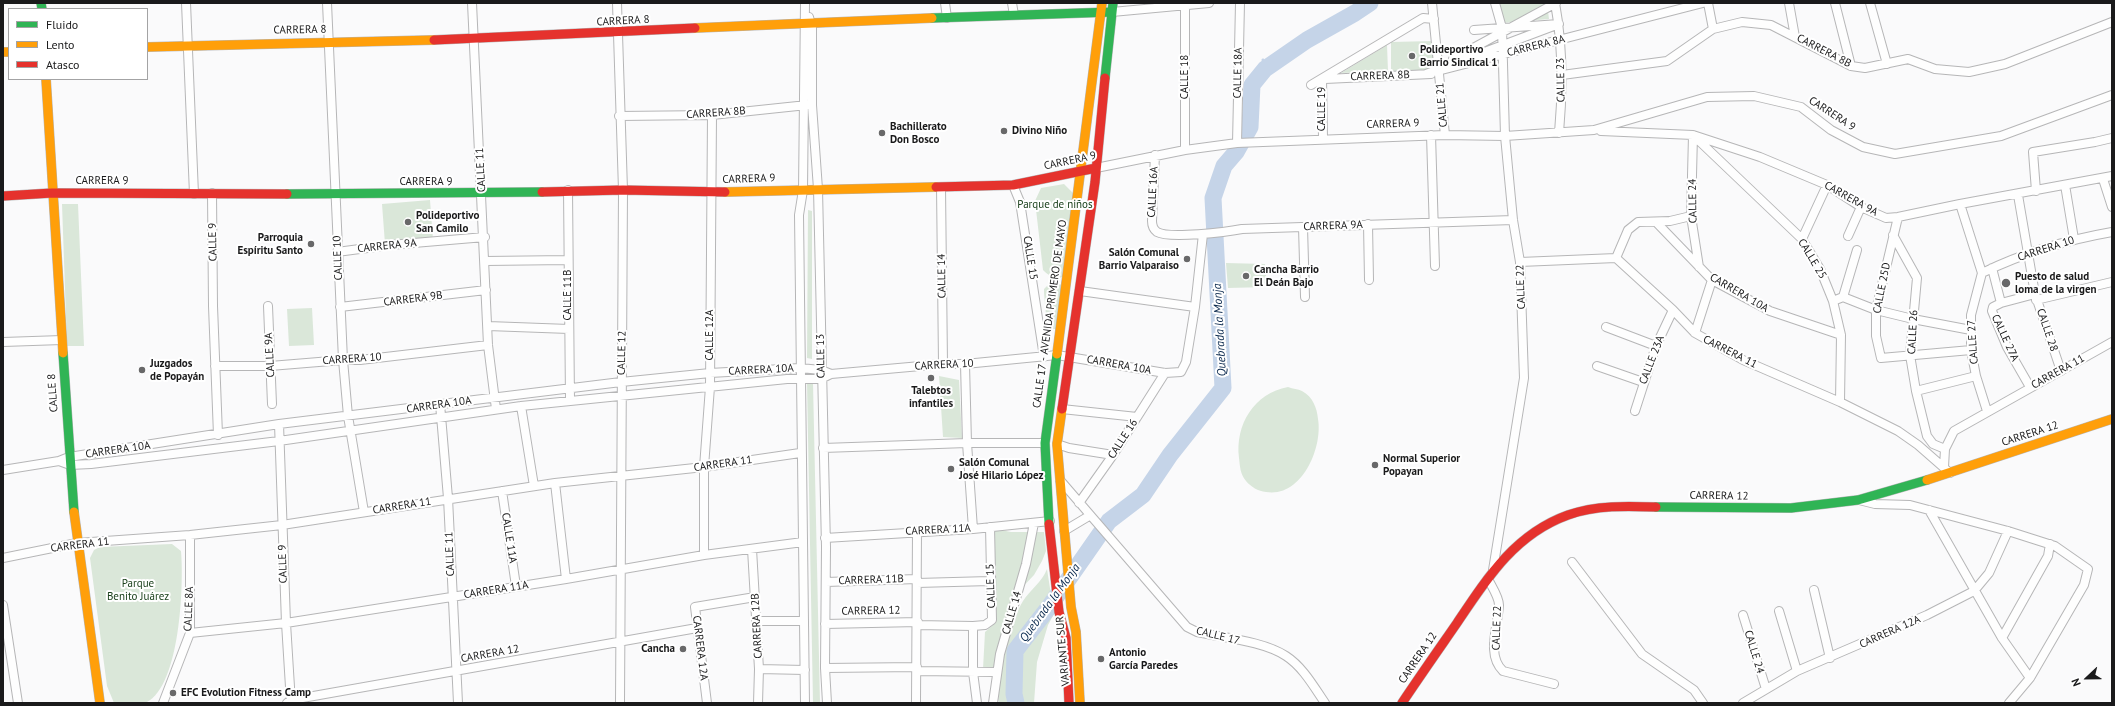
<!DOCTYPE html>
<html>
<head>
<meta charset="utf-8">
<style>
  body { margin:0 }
  #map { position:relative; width:2115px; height:706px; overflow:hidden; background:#fafafb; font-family:"PT Sans",sans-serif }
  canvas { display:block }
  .frame { position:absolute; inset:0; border:4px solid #1a1a1b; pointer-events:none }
  .legend { position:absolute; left:8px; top:8px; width:140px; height:72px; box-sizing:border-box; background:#fff; border:1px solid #a3a3a4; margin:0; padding:5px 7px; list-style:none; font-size:12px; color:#1a1a1b }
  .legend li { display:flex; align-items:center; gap:8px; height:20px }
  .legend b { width:20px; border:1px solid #a3a3a4 }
  .north { position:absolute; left:2067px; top:658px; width:40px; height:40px; -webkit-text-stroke:3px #fff; paint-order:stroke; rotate:248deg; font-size:11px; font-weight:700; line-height:16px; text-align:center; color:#1a1a1b }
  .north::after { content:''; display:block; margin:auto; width:14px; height:18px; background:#1a1a1b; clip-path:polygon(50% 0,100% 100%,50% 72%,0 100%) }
</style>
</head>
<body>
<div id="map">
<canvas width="2115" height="706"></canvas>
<div class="frame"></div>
<ul class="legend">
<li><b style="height:5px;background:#30b455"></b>Fluido</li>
<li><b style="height:5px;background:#ff9f0a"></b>Lento</li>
<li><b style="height:5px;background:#e5322d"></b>Atasco</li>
</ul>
<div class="north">N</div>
</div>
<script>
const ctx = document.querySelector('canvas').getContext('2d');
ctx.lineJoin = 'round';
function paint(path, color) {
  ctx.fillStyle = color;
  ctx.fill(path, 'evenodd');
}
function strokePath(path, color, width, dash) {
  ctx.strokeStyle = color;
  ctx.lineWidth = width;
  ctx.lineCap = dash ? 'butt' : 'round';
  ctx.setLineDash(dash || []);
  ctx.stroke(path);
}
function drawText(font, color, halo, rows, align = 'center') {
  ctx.font = font + ' "PT Sans",sans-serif';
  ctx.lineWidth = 4;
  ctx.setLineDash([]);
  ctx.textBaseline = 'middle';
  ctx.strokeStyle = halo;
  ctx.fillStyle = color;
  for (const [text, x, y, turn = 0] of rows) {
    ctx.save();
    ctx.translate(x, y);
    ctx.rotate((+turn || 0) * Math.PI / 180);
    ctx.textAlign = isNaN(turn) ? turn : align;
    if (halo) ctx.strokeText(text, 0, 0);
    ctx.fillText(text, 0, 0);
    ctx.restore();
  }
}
paint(new Path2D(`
  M1498 3H1547L1549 19 1502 23Z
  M1433 41 1434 70 1391 71V42Z
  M1387 45 1388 71 1341 73Z
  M1064 184 1074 194 1062 277C1055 280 1048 275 1043 270L1035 201 1041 188Z
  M430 200 433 240 385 244 382 204Z
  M62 204H78L84 346H67Z
  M808 210 812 211V359L807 358Z
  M1226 263 1265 264 1267 287 1228 288Z
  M1050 283 1060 284 1063 287 1056 329H1048L1047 326 1044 293V289Z
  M312 308 314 345 289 346 287 309Z
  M939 376 959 380 962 438 943 437Z
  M807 383H813L820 703H813Z
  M1288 387C1293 389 1298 389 1302 391 1313 397 1317 408 1318 419 1323 447 1302 498 1266 492 1258 491 1251 487 1246 481 1240 474 1240 466 1239 458 1235 425 1254 393 1288 387Z
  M996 529 1011 532H1044L1046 551 1042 561 1034 575 1018 592 998 648 994 670 983 669 985 632 994 624 992 533Z
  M172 544 181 551C184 585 180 685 147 702 140 706 123 703 114 703L107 686 90 558 94 550 100 547Z
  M1047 569 1054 614 1048 625 1037 662 1034 703H999C995 682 1011 619 1023 601 1030 590 1042 582 1047 569Z`), '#dae7d9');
strokePath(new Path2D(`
  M1263 60 1265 69`), '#c5d4e8', 3);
strokePath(new Path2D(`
  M1016 703 1014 694 1015 651 1049 607 1109 521 1143 495 1170 455 1223 388 1213 198 1224 166 1236 152 1250 127 1252 85 1265 69 1307 40 1355 13 1370 3`), '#c5d4e8', 17);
const street = new Path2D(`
  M186 3 194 194
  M327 3 343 360 348 416 364 512
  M472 3 488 345 496 409
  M617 3 623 190 620 703
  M945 3 947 18
  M1012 3 1014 15
  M1432 3 1445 135
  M1555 3C1563 46 1563 89 1559 133
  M1708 3 1713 29
  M1789 3 1795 37
  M1835 3 1851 66
  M1870 3 1887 64
  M1112 12 1209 3
  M809 17 812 28V105L818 189 826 547 825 668 827 703
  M1474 30 1559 24 1426 74 1703 3
  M1453 59 1556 3
  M1562 75 1667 61 1713 29 1742 22 1771 25 1851 66 1865 68 1908 59 1935 69 1969 72 2005 64 2112 22
  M1322 79 1323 138
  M1325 79 1431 74
  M1311 85 1423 18 1434 19
  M619 116 712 115 807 105
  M1601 131 1693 135 1760 157 1827 185 1861 207 1886 218 1898 217 1960 204 2112 176
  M1431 135 1435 266
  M1693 135 1691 216 1699 267
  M1695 137 1802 239 1820 269 1833 301 1841 335 1840 402
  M1237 143 1240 3
  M1185 150V4
  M1155 155 1152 221C1152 225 1153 229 1157 232 1169 239 1227 232 1242 229L1513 220
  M1096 168 1185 150 1237 143 1445 135 1505 136 1594 130 1707 97 1754 96 1801 107 1831 130 1863 147 1895 154 2001 136 2112 95
  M2103 179 2112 207
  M1013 185 1020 202 1044 357
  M2065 185 2074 239
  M941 187 943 364
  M568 190 570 401
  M2036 191 2033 152 2095 142 2112 138
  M212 193 213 306 218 435
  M2018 195 2035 294 2061 371
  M1960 204 1982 273 1971 315V350L1976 376 1987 411
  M1898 217 1876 310V336L1881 358 1971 350
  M1656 222 1712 280 1770 311 1841 335
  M1368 224 1369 280
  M1303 227 1305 297
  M1893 235 1917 278 1910 355 1916 391 1927 436 1933 444 1945 449
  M1848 236 1861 207
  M1802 239 1827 185
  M337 252 390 245 485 237
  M1616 258 1628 230 1638 222 1670 221 1691 216
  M485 261 568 260
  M1520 262 1616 258 1673 310 1695 333 1743 360 1840 402 1898 431 1918 445 1950 473
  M1992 268 2001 303 1993 307 1992 311 2007 347 2030 387
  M1982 273C2023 253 2066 240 2112 232
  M1080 291 1195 307
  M1843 297 1857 250
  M2036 300 2112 282
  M1833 301 1843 297 1876 310 1913 319 1971 330
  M2001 303 2035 294
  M268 306 272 404
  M340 307 486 290
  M488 326 569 329
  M1606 327 1656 346
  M1695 333 1712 280
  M3 342 62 340
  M965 364 967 443 973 529
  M215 366H270L343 360H360L488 345
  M1597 366 1643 382
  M1916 391 1976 376
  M440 404 448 498 458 703
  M521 406 534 486
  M1062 409 1137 417
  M1635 411 1656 346 1673 310
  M279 424 286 623 291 703
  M1057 444 1069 448 1113 455
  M823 448 967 443H1045
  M59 461 70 465 91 464 279 441 521 406 787 379H821L831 374 943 364H965L1057 355 1165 373 1181 372 1186 362 1195 307 1203 234
  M1944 467 1945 449 1954 431 2112 342
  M3 470 59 461 69 457 279 424 621 382 710 373 800 368 821 370 831 374
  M1060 480 1187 627 1197 632C1224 638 1263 641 1286 656 1303 667 1314 687 1325 703
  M555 483 566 579
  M502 491 516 586
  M1859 500 1875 504 1910 505 2008 531 2055 546 2088 569 2084 585 2030 678 2009 703
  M1079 503 1113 455 1165 373
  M1929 510 2002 638 2030 678
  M1064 531 1089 516
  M825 538 973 529 1050 521
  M752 549 759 669 758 703
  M704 555V467L710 387 712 115
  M3 558 77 543 190 535 282 525 555 483 704 467 800 453
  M1572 562 1642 654 1694 690 1703 703
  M1493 570 1524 378 1520 262 1513 220 1505 136 1502 28 1495 3
  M1488 579C1492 587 1499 597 1499 605 1498 626 1486 655 1503 671L1554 684
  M826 582 917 579
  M917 583 990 581
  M1814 590 1830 658
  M3 605 18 703
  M1779 611 1797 671
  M1743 615 1766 689
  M756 621H803
  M825 624 918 622
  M917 625 973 626
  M190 633 286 623 566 579 704 555 803 542
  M2002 638 2048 556 2050 544
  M825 668 917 667
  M759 669 805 670
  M917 671 997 672
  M163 703 190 633V535
  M287 703 291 700 697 628
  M707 703 695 607 755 597
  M805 703 799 215 803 190 805 3
  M916 703 917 531
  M977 703 973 672V626L985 625 992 620 990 527
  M993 703 1000 654 1026 564 1034 523
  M1743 703 1797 671 1927 615 1974 591 1989 573 2008 531`);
const fast = new Path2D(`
  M41 3 42 9
  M932 18 1112 12
  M1105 78 1113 3
  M287 194 542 192
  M63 353 74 512
  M1656 507 1791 508 1858 500 1927 480
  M1049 524 1045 443 1057 354`);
const slow = new Path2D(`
  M695 28 932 18
  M147 47 434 40
  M3 52H9
  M46 79 63 353
  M725 192 936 187
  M1057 354 1102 3
  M1062 409 1057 444 1071 607 1076 632 1080 703
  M1927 480 2112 419
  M74 512 100 703`);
const jam = new Path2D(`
  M434 40 695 28
  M936 187 1013 185 1096 168
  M542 192 623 190 725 192
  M3 196 52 193 287 194
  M1062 409 1095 182 1105 78
  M1049 524 1059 612 1066 638 1069 703
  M1402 703C1420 676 1439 649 1457 623 1487 578 1515 534 1568 515 1596 505 1627 506 1656 507`);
strokePath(street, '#b6b6b7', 10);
strokePath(fast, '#b6b6b7', 10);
strokePath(slow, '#b6b6b7', 10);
strokePath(jam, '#b6b6b7', 10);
strokePath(street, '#fefefe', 8);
strokePath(fast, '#30b455', 9);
strokePath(slow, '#ff9f0a', 9);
strokePath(jam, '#e5322d', 9);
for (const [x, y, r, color] of [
  [1412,56,4,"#686869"],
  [1004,131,4,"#686869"],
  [882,133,4,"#686869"],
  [408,222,4,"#686869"],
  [311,244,4,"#686869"],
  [1187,259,4,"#686869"],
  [1246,276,4,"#686869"],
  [2006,283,5,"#686869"],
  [142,370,4,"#686869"],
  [931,378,4,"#686869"],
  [1375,465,4,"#686869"],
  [951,469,4,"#686869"],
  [683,649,4,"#686869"],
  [1101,659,4,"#686869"],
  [173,693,4,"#686869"]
]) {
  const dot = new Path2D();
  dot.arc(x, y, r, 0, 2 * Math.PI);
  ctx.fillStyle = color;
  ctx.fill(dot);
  strokePath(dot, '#fff', 1.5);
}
drawText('11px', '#1a1a1b', '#fff', [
  ["CARRERA 8",623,21,-3],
  ["CARRERA 8",300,30,-1],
  ["CARRERA 8A",1536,46,-14],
  ["CARRERA 8B",1824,51,27],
  ["CALLE 18A",1238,73,-89],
  ["CARRERA 8B",1380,76,-2],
  ["CALLE 18",1185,77,-90],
  ["CALLE 23",1561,80,-91],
  ["CALLE 21",1442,105,-95],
  ["CALLE 19",1322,109,-90],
  ["CARRERA 8B",716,113,-4],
  ["CARRERA 9",1832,114,33],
  ["CARRERA 9",1393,124,-2],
  ["CARRERA 9",1070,161,-12],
  ["CALLE 11",481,170,-93],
  ["CARRERA 9",749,179,-2],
  ["CARRERA 9",102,181],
  ["CARRERA 9",426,182],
  ["CALLE 16A",1153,192,-87],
  ["CARRERA 9A",1851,199,29],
  ["CALLE 24",1693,201,-91],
  ["CARRERA 9A",1333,226,-2],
  ["CALLE 9",213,242,-91],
  ["CARRERA 9A",387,246,-6],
  ["CARRERA 10",2046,249,-18],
  ["CALLE 10",338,258,-92],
  ["CALLE 15",1030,258,81],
  ["CALLE 25",1812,259,59],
  ["CALLE 14",942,276,-91],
  ["CALLE 22",1521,287,-92],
  ["CALLE 25D",1882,288,-79],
  ["CARRERA 10A",1739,293,30],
  ["CALLE 11B",568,295,-90],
  ["CARRERA 9B",413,299,-7],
  ["CALLE 17 - AVENIDA PRIMERO DE MAYO",1050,314,-82],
  ["CALLE 28",2047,330,71],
  ["CALLE 26",1913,332,-87],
  ["CALLE 12A",710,335,-90],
  ["CALLE 27A",2005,338,65],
  ["CALLE 27",1973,342,-94],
  ["CARRERA 11",1730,352,27],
  ["CALLE 12",622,353,-89],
  ["CALLE 9A",270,355,-93],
  ["CALLE 13",821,356,-91],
  ["CARRERA 10",352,359,-4],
  ["CALLE 23A",1652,360,-69],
  ["CARRERA 10",944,365,-3],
  ["CARRERA 10A",1119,365,10],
  ["CARRERA 10A",761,370,-3],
  ["CARRERA 11",2058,372,-29],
  ["CALLE 8",53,393,-94],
  ["CARRERA 10A",439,405,-8],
  ["CARRERA 12",2030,434,-18],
  ["CALLE 16",1123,439,-57],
  ["CARRERA 10A",118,450,-8],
  ["CARRERA 11",723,464,-8],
  ["CARRERA 12",1719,496,1],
  ["CARRERA 11",402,506,-9],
  ["CARRERA 11A",938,530,-3],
  ["CALLE 11A",509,538,81],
  ["CARRERA 11",80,545,-7],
  ["CALLE 11",450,554,-92],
  ["CALLE 9",283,564,-92],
  ["CARRERA 11B",871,580,-2],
  ["CALLE 15",991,586,-92],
  ["CARRERA 11A",496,590,-9],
  ["CALLE 8A",189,609,-88],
  ["CARRERA 12",871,611,-1],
  ["CALLE 14",1012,613,-74],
  ["CARRERA 12B",757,626,-93],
  ["CALLE 22",1497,628,-88],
  ["CARRERA 12A",1890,632,-24],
  ["CALLE 17",1218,636,14],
  ["CARRERA 12A",700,648,83],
  ["VARIANTE SUR",1063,651,-95],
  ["CALLE 24",1754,652,73],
  ["CARRERA 12",490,654,-10],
  ["CARRERA 12",1418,658,-56]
]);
drawText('bold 11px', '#1a1a1b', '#fff', [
  ["Polideportivo",1420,50],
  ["Barrio Sindical 1",1420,63],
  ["Bachillerato",890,127],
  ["Don Bosco",890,140],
  ["Divino Niño",1012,131],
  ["Polideportivo",416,216],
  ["San Camilo",416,229],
  ["Parroquia",303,238,"right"],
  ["Espíritu Santo",303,251,"right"],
  ["Salón Comunal",1179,253,"right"],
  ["Barrio Valparaiso",1179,266,"right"],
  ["Cancha Barrio",1254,270],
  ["El Deán Bajo",1254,283],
  ["Puesto de salud",2015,277],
  ["loma de la virgen",2015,290],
  ["Juzgados",150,364],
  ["de Popayán",150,377],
  ["Talebtos",931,391,"center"],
  ["infantiles",931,404,"center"],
  ["Normal Superior",1383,459],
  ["Popayan",1383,472],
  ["Salón Comunal",959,463],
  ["José Hilario López",959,476],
  ["Cancha",675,649,"right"],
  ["Antonio",1109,653],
  ["García Paredes",1109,666],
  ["EFC Evolution Fitness Camp",181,693]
], 'left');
drawText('11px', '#1a401b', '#fff', [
  ["Parque de niños",1055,205],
  ["Parque",138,584],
  ["Benito Juárez",138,597]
]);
drawText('italic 12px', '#0a294e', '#fff', [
  ["Quebrada la Monja",1220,330,-93],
  ["Quebrada la Monja",1050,603,-54]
]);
</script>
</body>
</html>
